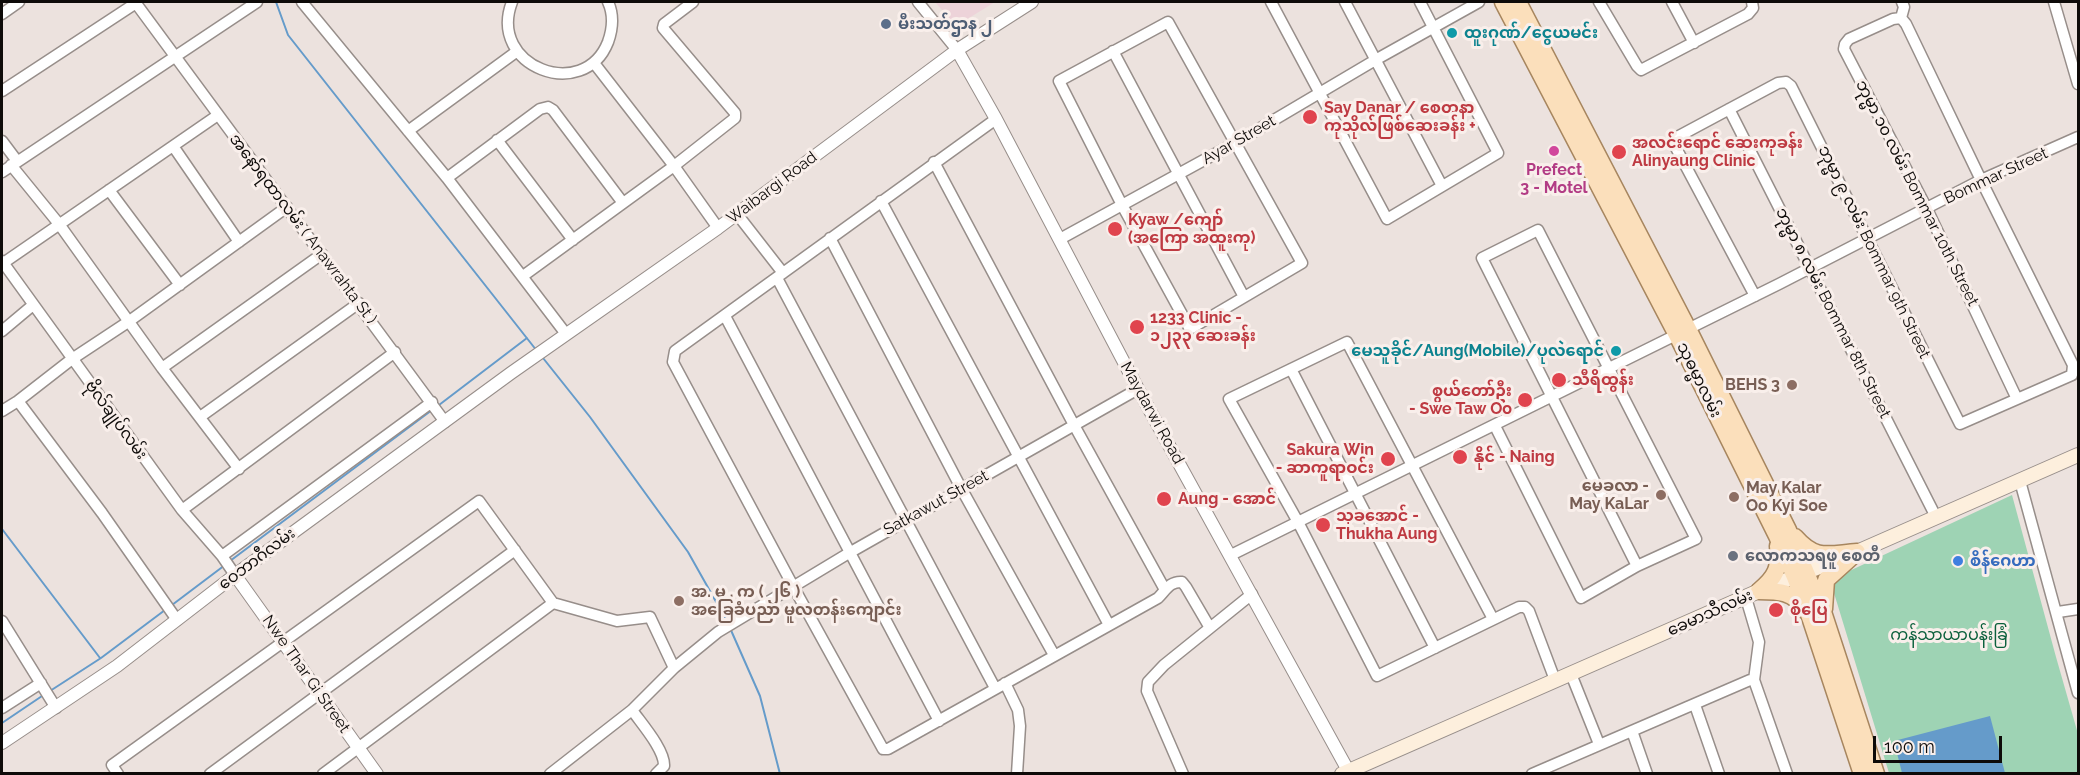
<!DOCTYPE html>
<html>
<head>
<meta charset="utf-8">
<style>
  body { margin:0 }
  #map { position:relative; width:2080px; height:775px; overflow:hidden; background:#ece2de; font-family:Raleway,sans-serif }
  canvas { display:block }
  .frame { position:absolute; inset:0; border:3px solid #0e0b09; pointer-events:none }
  .scale { position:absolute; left:1873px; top:736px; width:129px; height:27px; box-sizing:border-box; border:3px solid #0e0b09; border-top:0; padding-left:8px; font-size:18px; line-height:21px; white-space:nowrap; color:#0e0b09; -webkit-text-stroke:4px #f9efeb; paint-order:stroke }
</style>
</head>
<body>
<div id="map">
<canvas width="2080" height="775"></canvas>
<div class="frame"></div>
<div class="scale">100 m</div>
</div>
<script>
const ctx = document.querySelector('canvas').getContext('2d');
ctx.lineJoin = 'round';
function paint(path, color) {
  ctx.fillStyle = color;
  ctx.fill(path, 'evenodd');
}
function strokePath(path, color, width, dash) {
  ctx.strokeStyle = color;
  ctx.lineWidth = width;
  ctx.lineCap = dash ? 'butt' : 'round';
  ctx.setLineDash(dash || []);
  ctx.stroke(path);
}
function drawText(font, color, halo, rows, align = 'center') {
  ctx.font = font + ' Raleway,"Noto Sans Myanmar",sans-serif';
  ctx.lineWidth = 6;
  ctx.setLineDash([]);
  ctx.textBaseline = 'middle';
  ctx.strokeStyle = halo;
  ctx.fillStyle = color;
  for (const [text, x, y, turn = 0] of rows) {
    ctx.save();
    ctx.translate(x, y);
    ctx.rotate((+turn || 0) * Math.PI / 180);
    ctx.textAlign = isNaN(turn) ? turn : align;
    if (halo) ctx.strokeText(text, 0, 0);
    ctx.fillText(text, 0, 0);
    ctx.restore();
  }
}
paint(new Path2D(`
  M935 2H995L956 26Z`), '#edd3d9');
paint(new Path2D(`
  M2012 495 2056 657 2078 734V773H1889L1830 580Z`), '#9ed3b4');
paint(new Path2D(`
  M1990 716 2005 773H1902L1894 741Z`), '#659bca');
strokePath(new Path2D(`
  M276 2 288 35 537 351
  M543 358 590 417 688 552 728 623
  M439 405 527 338
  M2 529 100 658
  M230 561 432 410
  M172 605 225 565
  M730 628 760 696 780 774
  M50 691 101 658 165 610
  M2 723 45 694`), '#659bca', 2);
const minor = new Path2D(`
  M135 2 445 422
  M302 2 447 178 566 334
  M512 2C487 67 584 103 608 42 613 28 614 15 608 2
  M918 2 957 50
  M1271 2 1387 219 1498 153 1420 2
  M1345 2 1442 186
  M1599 2 1637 66 1641 70 1748 14 1753 8 1752 2
  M1672 2 1694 43
  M2054 2 2078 84
  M2 14 19 2
  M1901 18 1893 19 1849 39 1845 44 1844 49 1927 209 2017 399
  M1901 18 1904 7 1902 2
  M1168 22 1302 263 1190 329 1122 205 1059 81Z
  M1113 51 1244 297
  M594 63 674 166 718 228
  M2 91 136 3
  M1729 109 1936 517
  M996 119 675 351 673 362 793 586 883 749H888L1158 598C1166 590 1170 581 1182 582L1186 587 1210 628
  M408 131 516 52
  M497 140 573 240
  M2 141 17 161
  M173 146 239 242
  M934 162 1074 425 1164 588
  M11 165 59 224 162 368 239 469
  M2 172 257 2
  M447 178 540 109 548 107 553 110 623 203
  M109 190 180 285
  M881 201 1109 625
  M737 214 783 273
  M830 238 961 488 1054 655
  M1060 239 1235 143 1377 59 1479 2
  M2 261 182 510 222 556 235 575
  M2 264 218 115
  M523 276 674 166 735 118V113L663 28 664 24 693 2
  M777 278 995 688
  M1755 296 1675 146 1676 140 1679 136 1778 83 1786 82 1791 86 1960 424 2072 375 2073 365 1981 180 1906 24 1901 18
  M725 316 939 721
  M2 331 33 305
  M162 368 322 254
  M1291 369 1435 648
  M18 401 102 513 177 620
  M2 411 18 401 72 359 128 322 287 207
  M200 417 359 303
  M1495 426 1581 598 1637 566 1696 539 1538 230 1482 258 1637 566
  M2020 481 2078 693
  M182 510 395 352
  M1231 555 1779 284 1981 180 2078 137
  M222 556 432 402
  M1746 598 1759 642 1754 680
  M2058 612 2078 609
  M1493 619 1347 342 1229 399 1298 522 1377 676 1519 607H1525L1529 611 1555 680
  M2 621 56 708
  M1571 674 1599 744
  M1754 680 1787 774
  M1005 683 1018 710 1020 726 1017 774
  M1695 705 1719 774
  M2 708 41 683
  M632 710C641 723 665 750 664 766L656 774
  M1632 731 1647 774
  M118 774 112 765 479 501 553 603 617 621 650 617 674 668
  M210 774 515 550
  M323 774 553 603
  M550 774 632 710 674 668 718 632 849 553 1138 389
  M1183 774 1147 691 1148 682 1164 665 1252 594
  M1532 774 1750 680H1754`);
const tertiary = new Path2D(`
  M957 50 996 119 1138 389 1350 774
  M235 575 377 774
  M2 743 117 666 235 575 511 373 718 228 957 50 1032 2`);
const secondary = new Path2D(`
  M1342 774 1759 591 1857 552 2078 455`);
const primary = new Path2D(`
  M1503 2 1677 335 1777 536 1795 577 1811 620 1862 774
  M1518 2 1688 329 1788 530 1824 615 1876 774
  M1795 537C1816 561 1828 554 1857 552
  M1759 591C1778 591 1794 591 1805 610
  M1759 591C1776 577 1780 568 1778 546
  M1824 609 1826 580 1857 552`);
strokePath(minor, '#978e8a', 13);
strokePath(tertiary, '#978e8a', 14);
strokePath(secondary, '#978e8a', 16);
strokePath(primary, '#a7865f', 19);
strokePath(minor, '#fff', 10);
strokePath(tertiary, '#fff', 12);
strokePath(secondary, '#fdefdd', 14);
strokePath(primary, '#fbdfbb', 16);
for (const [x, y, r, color] of [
  [886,24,6,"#5c6f8a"],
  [1452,33,6,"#0f9aa8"],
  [1310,117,8,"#e0444e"],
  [1554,151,6,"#d1479c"],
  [1619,152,8,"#e0444e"],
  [1115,229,8,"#e0444e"],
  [1137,327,8,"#e0444e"],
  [1616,351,6,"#0f9aa8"],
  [1559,380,8,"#e0444e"],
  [1792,385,6,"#8d6e63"],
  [1525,400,8,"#e0444e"],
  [1460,457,8,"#e0444e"],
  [1388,459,8,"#e0444e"],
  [1661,495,6,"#8d6e63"],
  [1734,497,6,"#8d6e63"],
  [1164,499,8,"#e0444e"],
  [1323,525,8,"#e0444e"],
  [1733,556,6,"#6b7280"],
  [1958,561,6,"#3f7fe0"],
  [679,601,6,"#8d6e63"],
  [1776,610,8,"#e0444e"]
]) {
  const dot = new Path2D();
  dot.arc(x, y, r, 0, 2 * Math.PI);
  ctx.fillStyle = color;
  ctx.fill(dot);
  strokePath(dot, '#f9efeb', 2);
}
drawText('bold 16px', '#4e5e75', '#f9efeb', [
  ["မီးသတ်ဌာန ၂",898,24]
], 'left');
drawText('bold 16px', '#0d838f', '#f9efeb', [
  ["ထူးဂုဏ်/ငွေယမင်း",1464,33],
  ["မေသူခိုင်/Aung(Mobile)/ပုလဲရောင်",1604,351,"right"]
], 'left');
drawText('bold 16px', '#be3a42', '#f9efeb', [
  ["Say Danar / စေတနာ",1324,108],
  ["ကုသိုလ်ဖြစ်ဆေးခန်း +",1324,126],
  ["အလင်းရောင် ဆေးကုခန်း",1632,143],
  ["Alinyaung Clinic",1632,161],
  ["Kyaw /ကျော်",1128,220],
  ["(အကြော အထူးကု)",1128,238],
  ["1233 Clinic -",1150,318],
  ["၁၂၃၃ ဆေးခန်း",1150,336],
  ["သီရိထွန်း",1572,380],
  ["စွယ်တော်ဦး",1512,391,"right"],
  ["- Swe Taw Oo",1512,409,"right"],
  ["Sakura Win",1374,450,"right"],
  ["- ဆာကူရာဝင်း",1374,468,"right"],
  ["နိုင် - Naing",1474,457],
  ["Aung - အောင်",1178,499],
  ["သုခအောင် -",1336,516],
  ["Thukha Aung",1336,534],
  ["စိုပြေ",1790,610]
], 'left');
drawText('16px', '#0e0b09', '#f9efeb', [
  ["Ayar Street",1239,140,-30],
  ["Bommar Street",1996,176,-25],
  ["Waibargi Road",772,188,-37],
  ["ဘုမ္မာ ၁၀ လမ်း Bommar 10th Street",1917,193,63],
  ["အနော်ရထာလမ်း ( Anawrahta St )",303,229,53],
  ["ဘုမ္မာ ၉ လမ်း Bommar 9th Street",1874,252,64],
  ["ဘုမ္မာ ၈ လမ်း Bommar 8th Street",1833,313,63],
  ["သုဓမ္မာလမ်း",1699,380,64],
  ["Maydarwi Road",1152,413,61],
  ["ဗိုလ်ချုပ်လမ်း",116,420,54],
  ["Satkawut Street",936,503,-29],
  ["ဝေဘာဂီလမ်း",257,559,-37],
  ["ခေမာသီလမ်း",1710,613,-24],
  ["Nwe Thar Gi Street",306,674,55]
]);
drawText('bold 16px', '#b23c85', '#f9efeb', [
  ["Prefect",1554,170],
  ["3 - Motel",1554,188]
]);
drawText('bold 16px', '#785e54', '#f9efeb', [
  ["BEHS 3",1780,385],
  ["မေခလာ -",1649,486],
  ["May KaLar",1649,504],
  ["May Kalar",1746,488,"left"],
  ["Oo Kyi Soe",1746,506,"left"],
  ["အ. မ . က ( ၂၆ )",691,592,"left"],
  ["အခြေခံပညာ မူလတန်းကျောင်း",691,610,"left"]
], 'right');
drawText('bold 16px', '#5b616d', '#f9efeb', [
  ["လောကသရဖူ စေတီ",1745,556]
], 'left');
drawText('bold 16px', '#366cbe', '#f9efeb', [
  ["စိန်ဂေဟာ",1970,561]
], 'left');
drawText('16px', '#0b603c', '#f9efeb', [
  ["ကန်သာယာပန်းခြံ",1949,635]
]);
</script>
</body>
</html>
